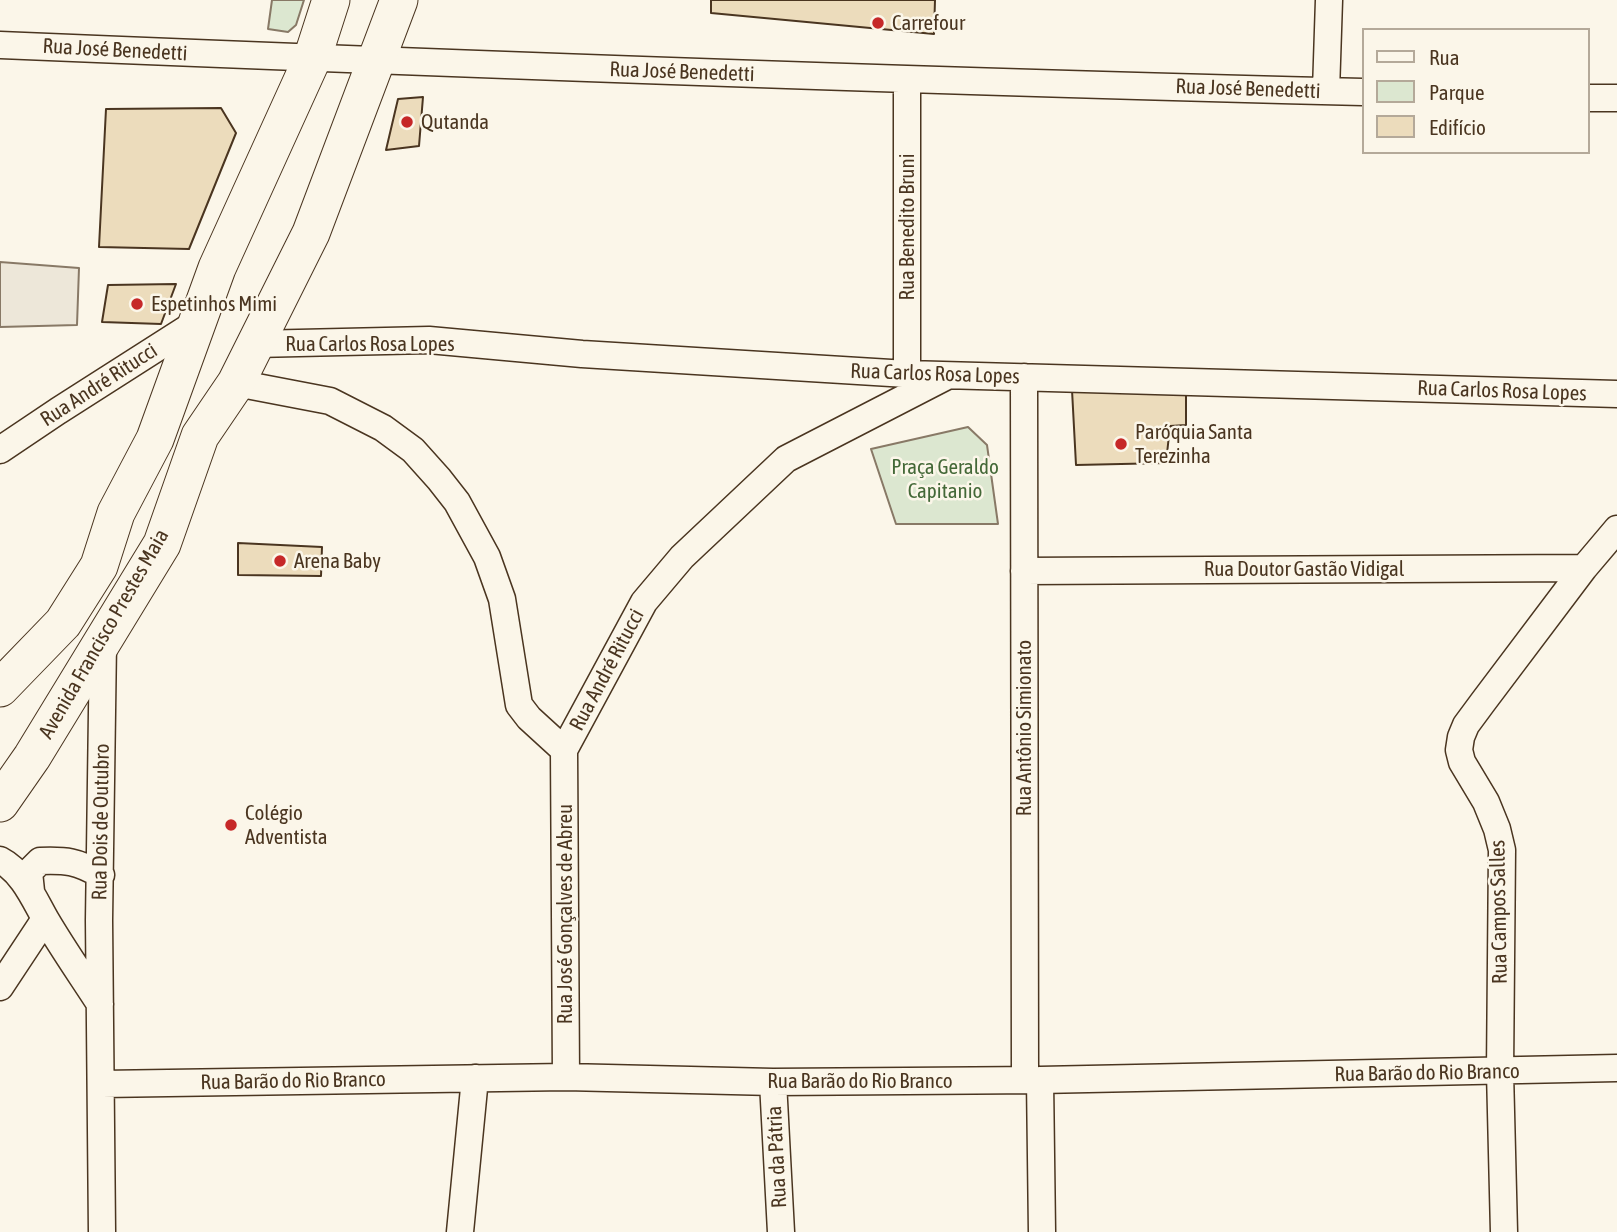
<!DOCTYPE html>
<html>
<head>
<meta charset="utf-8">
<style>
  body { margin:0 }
  #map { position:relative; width:1617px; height:1232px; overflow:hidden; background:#fbf6e9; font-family:"Asap Condensed",sans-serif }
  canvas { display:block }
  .legend { position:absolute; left:1362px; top:28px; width:228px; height:126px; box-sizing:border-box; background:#fbf6e9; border:2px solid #b4a999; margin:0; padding:9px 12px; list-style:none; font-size:21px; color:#4a3520 }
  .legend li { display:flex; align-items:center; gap:14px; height:35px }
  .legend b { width:35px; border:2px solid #b4a999 }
</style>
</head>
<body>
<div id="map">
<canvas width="1617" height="1232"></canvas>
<ul class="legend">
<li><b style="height:9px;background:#fbf6e9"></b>Rua</li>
<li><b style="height:19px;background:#dce7d0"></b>Parque</li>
<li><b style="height:19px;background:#ecdcbc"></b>Edifício</li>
</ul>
</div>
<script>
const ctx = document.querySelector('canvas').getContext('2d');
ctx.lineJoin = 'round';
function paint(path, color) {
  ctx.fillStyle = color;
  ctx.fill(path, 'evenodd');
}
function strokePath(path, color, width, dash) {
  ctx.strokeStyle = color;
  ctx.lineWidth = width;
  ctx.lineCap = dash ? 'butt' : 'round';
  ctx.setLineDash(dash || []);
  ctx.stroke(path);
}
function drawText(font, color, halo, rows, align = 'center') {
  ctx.font = font + ' "Asap Condensed",sans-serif';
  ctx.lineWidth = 5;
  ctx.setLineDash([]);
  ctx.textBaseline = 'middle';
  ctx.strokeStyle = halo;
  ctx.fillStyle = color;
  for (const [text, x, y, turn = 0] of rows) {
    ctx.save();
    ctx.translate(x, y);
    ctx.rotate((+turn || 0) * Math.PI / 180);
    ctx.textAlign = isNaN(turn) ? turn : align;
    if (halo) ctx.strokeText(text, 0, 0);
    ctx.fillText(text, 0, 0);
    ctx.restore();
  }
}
const green = new Path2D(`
  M272 0H304L296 25 288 32 268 29Z
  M968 427 987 445 998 524H896L871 449Z`);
paint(green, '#dce7d0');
strokePath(green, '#887966', 2);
const parking = new Path2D(`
  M0 262 79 268 77 325 0 327Z`);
paint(parking, '#ede7d9');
strokePath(parking, '#887966', 2);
const building = new Path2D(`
  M711 0H935L934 34 711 13Z
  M423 97 419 146 386 150 398 99Z
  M221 108 236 133 189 249 99 247 106 109Z
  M176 284 161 324 102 322 108 285Z
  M1072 390H1186V425L1170 426 1166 463 1076 465Z
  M238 543 322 547 321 576 238 575Z`);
paint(building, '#ecdcbc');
strokePath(building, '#4a3520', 2);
const minor = new Path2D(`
  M0 45C454 64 909 81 1363 92
  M907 80V374
  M1326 91 1329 0
  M1587 98H1617
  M255 344 429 340 582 354 907 374 1617 394
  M1024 377 1025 1080
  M236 383 330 401 383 428 413 450 439 479 457 502 487 557 502 599 519 705 529 718 564 750
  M0 450 58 411 199 321
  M1024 571 1584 568
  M0 860C23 872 34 899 46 920 63 949 82 976 100 1004
  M31 891 29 872 40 861C66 860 77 861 101 875
  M0 987 45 919
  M566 1077 564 750 644 602 682 557 786 459 947 376
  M1040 1080 1042 1232
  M773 1082 781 1232
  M102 1084 566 1077 773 1082 1040 1080 1617 1068
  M102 1232 99 920 103 642
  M460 1232 475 1078
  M1504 1232 1500 1072 1502 850 1497 829 1486 802 1462 762 1459 750 1461 737 1466 725 1483 702 1584 568 1617 529`);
const secondary = new Path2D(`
  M0 688 63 623 99 566 116 513 155 439 217 268 312 59 331 0
  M0 803 32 757 162 544 200 436 236 383 311 233 399 0`);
strokePath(minor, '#4a3520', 29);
strokePath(secondary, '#4a3520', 39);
strokePath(minor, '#fbf6e9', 26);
strokePath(secondary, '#fbf6e9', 37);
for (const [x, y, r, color] of [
  [878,23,7,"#c62828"],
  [407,122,7,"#c62828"],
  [137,304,7,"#c62828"],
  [1121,444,7,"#c62828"],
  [280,561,7,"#c62828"],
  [231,825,7,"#c62828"]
]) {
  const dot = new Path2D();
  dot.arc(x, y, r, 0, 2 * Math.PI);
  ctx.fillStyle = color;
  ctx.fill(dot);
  strokePath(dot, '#fbf6e9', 2.5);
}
drawText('21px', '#4a3520', '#fbf6e9', [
  ["Carrefour",892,23],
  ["Qutanda",421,122],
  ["Espetinhos Mimi",151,304],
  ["Paróquia Santa",1135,432],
  ["Terezinha",1135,456],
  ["Arena Baby",294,561],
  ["Colégio",245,813],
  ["Adventista",245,837]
], 'left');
drawText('21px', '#4a3520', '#fbf6e9', [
  ["Rua José Benedetti",115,50,3],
  ["Rua José Benedetti",682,72,2],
  ["Rua José Benedetti",1248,89,2],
  ["Rua Benedito Bruni",907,227,-90],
  ["Rua Carlos Rosa Lopes",370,344],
  ["Rua Carlos Rosa Lopes",935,374,2],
  ["Rua André Ritucci",99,385,-33],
  ["Rua Carlos Rosa Lopes",1502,391,2],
  ["Rua Doutor Gastão Vidigal",1304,569],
  ["Avenida Francisco Prestes Maia",104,634,-60],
  ["Rua André Ritucci",607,670,-62],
  ["Rua Antônio Simionato",1024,728,-90],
  ["Rua Dois de Outubro",101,822,-89],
  ["Rua Campos Salles",1499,912,-91],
  ["Rua José Gonçalves de Abreu",565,914,-90],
  ["Rua Barão do Rio Branco",1427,1073,-1],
  ["Rua Barão do Rio Branco",293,1081,-1],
  ["Rua Barão do Rio Branco",860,1081],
  ["Rua da Pátria",777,1157,-93]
]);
drawText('21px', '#436837', '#fbf6e9', [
  ["Praça Geraldo",945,467],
  ["Capitanio",945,491]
]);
</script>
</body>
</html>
